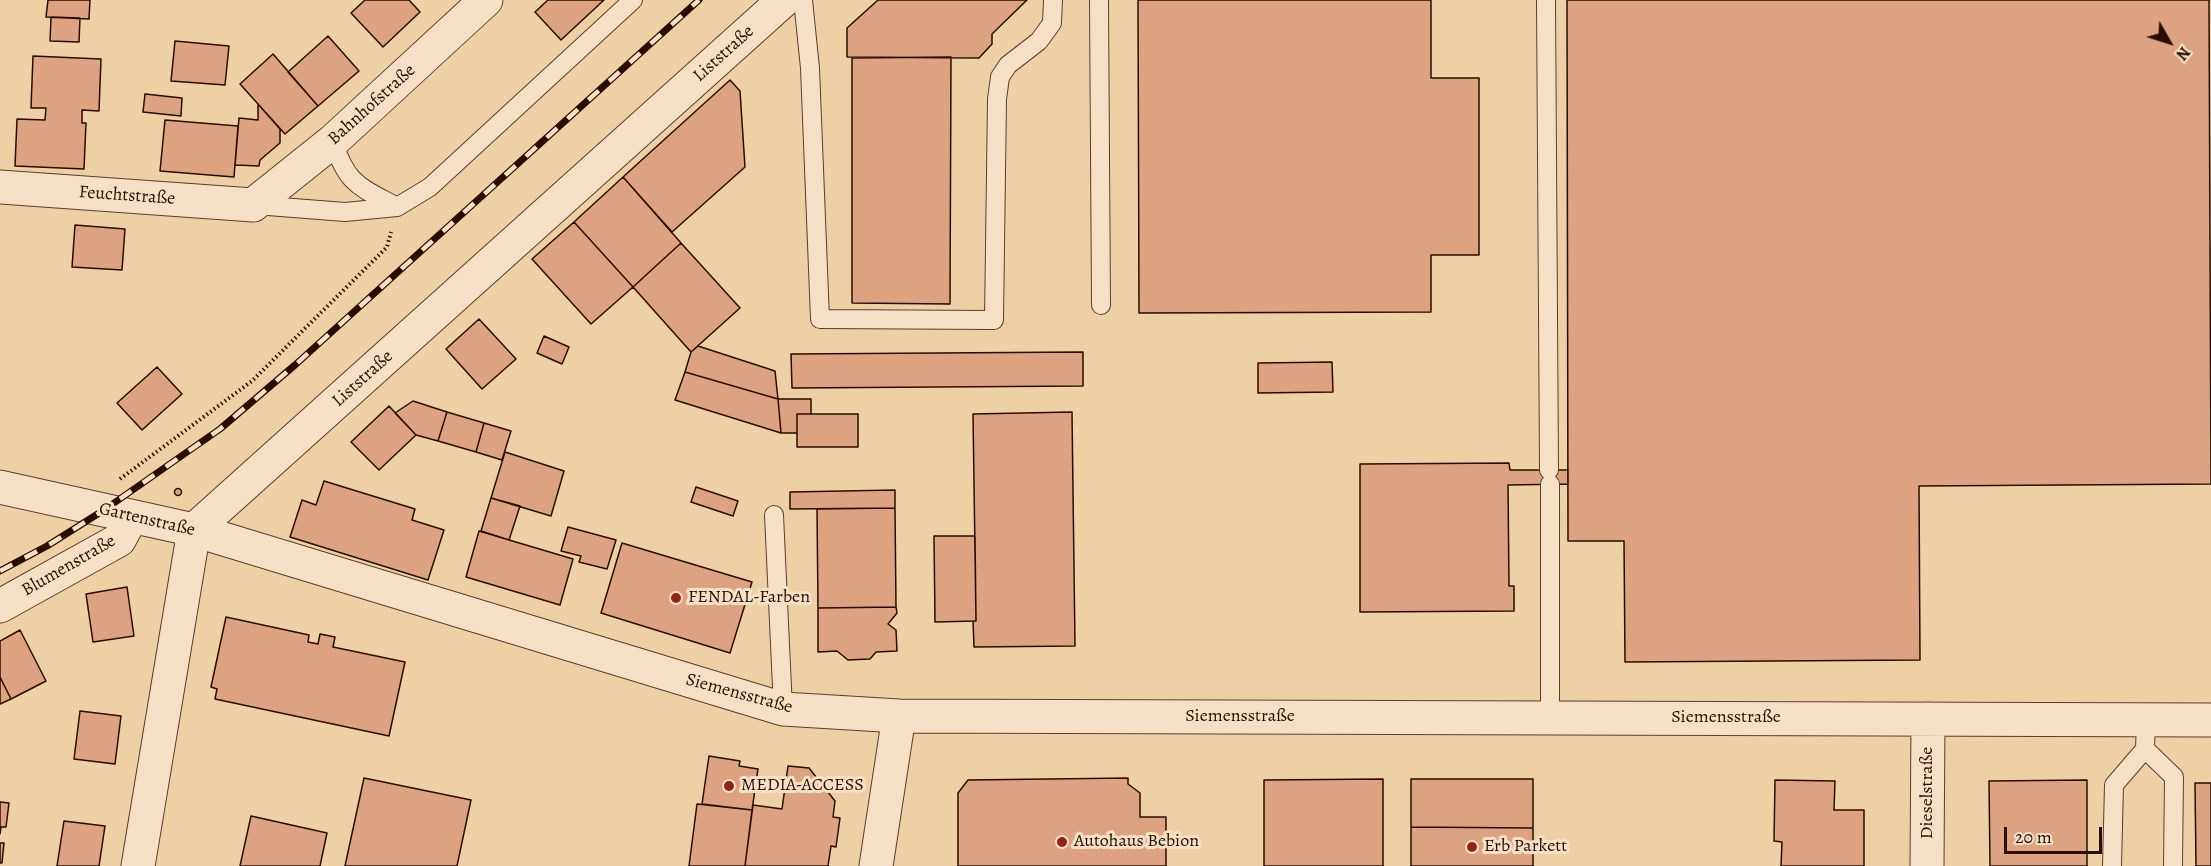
<!DOCTYPE html>
<html>
<head>
<meta charset="utf-8">
<style>
  body { margin:0 }
  #map { position:relative; width:2211px; height:866px; overflow:hidden; background:#efd0a6; font-family:Alegreya,serif }
  canvas { display:block }
  .north { position:absolute; left:2139px; top:12px; width:60px; height:60px; -webkit-text-stroke:4px #f5e0c5; paint-order:stroke; rotate:129deg; font-size:16px; font-weight:700; line-height:24px; text-align:center; color:#280d00 }
  .north::after { content:''; display:block; margin:auto; width:21px; height:27px; background:#280d00; clip-path:polygon(50% 0,100% 100%,50% 72%,0 100%) }
  .scale { position:absolute; left:2004px; top:827px; width:98px; height:27px; box-sizing:border-box; border:3px solid #280d00; border-top:0; padding-left:8px; font-size:18px; line-height:21px; white-space:nowrap; color:#280d00; -webkit-text-stroke:4px #f5e0c5; paint-order:stroke }
</style>
</head>
<body>
<div id="map">
<canvas width="2211" height="866"></canvas>
<div class="north">N</div>
<div class="scale">20 m</div>
</div>
<script>
const ctx = document.querySelector('canvas').getContext('2d');
ctx.lineJoin = 'round';
function paint(path, color) {
  ctx.fillStyle = color;
  ctx.fill(path, 'evenodd');
}
function strokePath(path, color, width, dash) {
  ctx.strokeStyle = color;
  ctx.lineWidth = width;
  ctx.lineCap = dash ? 'butt' : 'round';
  ctx.setLineDash(dash || []);
  ctx.stroke(path);
}
function drawText(font, color, halo, rows, align = 'center') {
  ctx.font = font + ' Alegreya,serif';
  ctx.lineWidth = 6;
  ctx.setLineDash([]);
  ctx.textBaseline = 'middle';
  ctx.strokeStyle = halo;
  ctx.fillStyle = color;
  for (const [text, x, y, turn = 0] of rows) {
    ctx.save();
    ctx.translate(x, y);
    ctx.rotate((+turn || 0) * Math.PI / 180);
    ctx.textAlign = isNaN(turn) ? turn : align;
    if (halo) ctx.strokeText(text, 0, 0);
    ctx.fillText(text, 0, 0);
    ctx.restore();
  }
}
const building = new Path2D(`
  M48 0H90L89 19 46 17Z
  M365 0H409L420 12 383 47 351 13Z
  M548 0H604L561 40 535 12Z
  M878 0H1027L992 34V44L979 58 847 57V28Z
  M1138 0H1431V78H1479V255H1431V312L1139 313Z
  M1567 0H2209L2211 484 1919 486 1920 660 1625 662 1624 541H1568Z
  M51 17 80 18 79 42 50 41Z
  M328 36 359 71 318 106 288 72Z
  M175 41 229 46 225 85 171 81Z
  M273 54 318 106 285 134 240 84Z
  M33 56 101 59 99 111 82 110V123H86L84 169 15 166 17 119 45 120 46 108H31Z
  M951 57 950 304 852 303V58Z
  M730 80 740 91 745 167 672 232 623 177Z
  M145 94 182 98 181 116 143 112Z
  M258 104 280 129V143L260 160 259 166 235 165 239 118 258 120Z
  M165 120 238 126 234 177 160 171Z
  M623 177 681 243 633 287 574 222Z
  M574 222 633 287 591 324 532 259Z
  M75 225 125 229 122 270 72 267Z
  M681 243 740 308 691 352 633 287Z
  M479 319 516 359 482 389 446 349Z
  M544 336 569 347 562 364 537 353Z
  M698 346 775 371 778 399 685 372 691 352Z
  M1083 352V386L792 388 791 354Z
  M1332 362 1333 392 1258 393V363Z
  M157 367 182 394 142 430 117 403Z
  M685 372 778 399 781 433 675 400Z
  M778 399H811V414H797V433H781Z
  M413 401 447 412 438 441 416 435 395 413Z
  M389 406 416 435 379 470 351 442Z
  M447 412 484 423 476 452 438 441Z
  M1072 412 1075 646 974 647 973 621H976L973 414Z
  M797 414H858V447H797Z
  M484 423 511 431 502 460 476 452Z
  M505 452 564 471 551 516 491 498Z
  M1509 463 1510 470H1568V484L1508 485 1509 586H1514V611L1360 612V464Z
  M324 481 415 509 412 520 444 530 428 580 290 537 302 500 316 505Z
  M696 487 738 501 733 516 691 502Z
  M174.5 492a3.5 3.5 0 1 1 7 0a3.5 3.5 0 1 1-7 0Z
  M895 490V508L790 509V492Z
  M491 498 520 506 509 540 481 531Z
  M895 508 896 607 818 608 817 509Z
  M568 527 616 540 607 569 579 562 581 556 561 551Z
  M479 531 573 559 560 605 466 577Z
  M934 536H975L976 621 935 622Z
  M622 543 752 582 730 653 601 613Z
  M127 587 134 636 93 642 86 594Z
  M896 607 897 613 888 624 896 630 897 651 876 652 870 659 848 660 837 651 818 652V608Z
  M226 617 309 635 308 642 318 644 320 634 335 637 333 647 405 662 389 736 215 699 217 689 211 687Z
  M20 630 46 681 11 699 0 677V641Z
  M0 677 11 699 0 704Z
  M80 711 121 716 115 764 74 759Z
  M709 756 740 761 739 766 758 769 752 810 702 804Z
  M788 766 809 768 835 801 833 817 840 818 836 847 831 846 828 866H745L753 805 782 809Z
  M364 778 471 800 457 866H345Z
  M1128 778V784L1140 793V817H1166V866H958V793L968 780Z
  M1383 779V866H1264V780Z
  M1411 779H1533V828L1411 827Z
  M1775 780 1835 781 1834 810H1864V866H1781L1782 842 1774 841Z
  M2087 780V866H1990L1989 781Z
  M2195 783H2211V866H2196Z
  M0 802 9 803 6 827H1L0 834Z
  M697 804 752 810 745 866H689Z
  M251 816 327 833 320 866H240Z
  M64 821 105 826 99 866H57Z
  M1411 827 1533 828V866H1411Z
  M0 843H4L2 863H0Z`);
paint(building, '#dca282');
strokePath(building, '#280d00', 1.5);
const lane = new Path2D(`
  M803 0 810 68 820 319 994 320 997 99 1000 77 1008 65 1039 41 1052 23 1053 0
  M1099 0 1101 305
  M1546 0 1549 470
  M333 141C347 185 359 186 397 207
  M255 205 345 212 397 207 430 187 633 0
  M1550 484V718
  M774 515 783 709
  M2145 749 2174 777 2173 866
  M2112 866 2114 785 2145 749 2146 720`);
const street = new Path2D(`
  M0 187 253 205 333 141 486 0
  M0 487 194 530 783 709 899 716 2211 720
  M0 606 119 540 131 518
  M138 866 194 530 784 0
  M876 866 899 716
  M1927 866 1928 719`);
strokePath(lane, '#5a3e2a', 20);
strokePath(street, '#5a3e2a', 35);
strokePath(new Path2D(`
  M120 479 252 381 387 247 391 232`), '#280d00', 4, [1.5, 3]);
strokePath(lane, '#f5e0c5', 18);
strokePath(street, '#f5e0c5', 33);
const rail = new Path2D(`
  M0 571 47 546 104 510 220 429 295 365 699 0`);
strokePath(rail, '#280d00', 7);
strokePath(rail, '#f5e0c5', 4.5, [14]);
for (const [x, y, r, color] of [
  [676,598,6,"#8f2418"],
  [729,786,6,"#8f2418"],
  [1062,842,6,"#8f2418"],
  [1472,847,6,"#8f2418"]
]) {
  const dot = new Path2D();
  dot.arc(x, y, r, 0, 2 * Math.PI);
  ctx.fillStyle = color;
  ctx.fill(dot);
  strokePath(dot, '#f5e0c5', 2);
}
drawText('18px', '#280d00', '#f5e0c5', [
  ["Liststraße",724,54,-42],
  ["Bahnhofstraße",372,105,-42],
  ["Feuchtstraße",127,196,4],
  ["Liststraße",363,379,-42],
  ["Gartenstraße",147,520,13],
  ["Blumenstraße",69,566,-30],
  ["Siemensstraße",739,694,15],
  ["Siemensstraße",1240,717],
  ["Siemensstraße",1726,718],
  ["Dieselstraße",1928,793,-90]
]);
drawText('18px', '#280d00', '#f5e0c5', [
  ["FENDAL-Farben",688,598],
  ["MEDIA-ACCESS",741,786],
  ["Autohaus Bebion",1074,842],
  ["Erb Parkett",1484,847]
], 'left');
</script>
</body>
</html>
